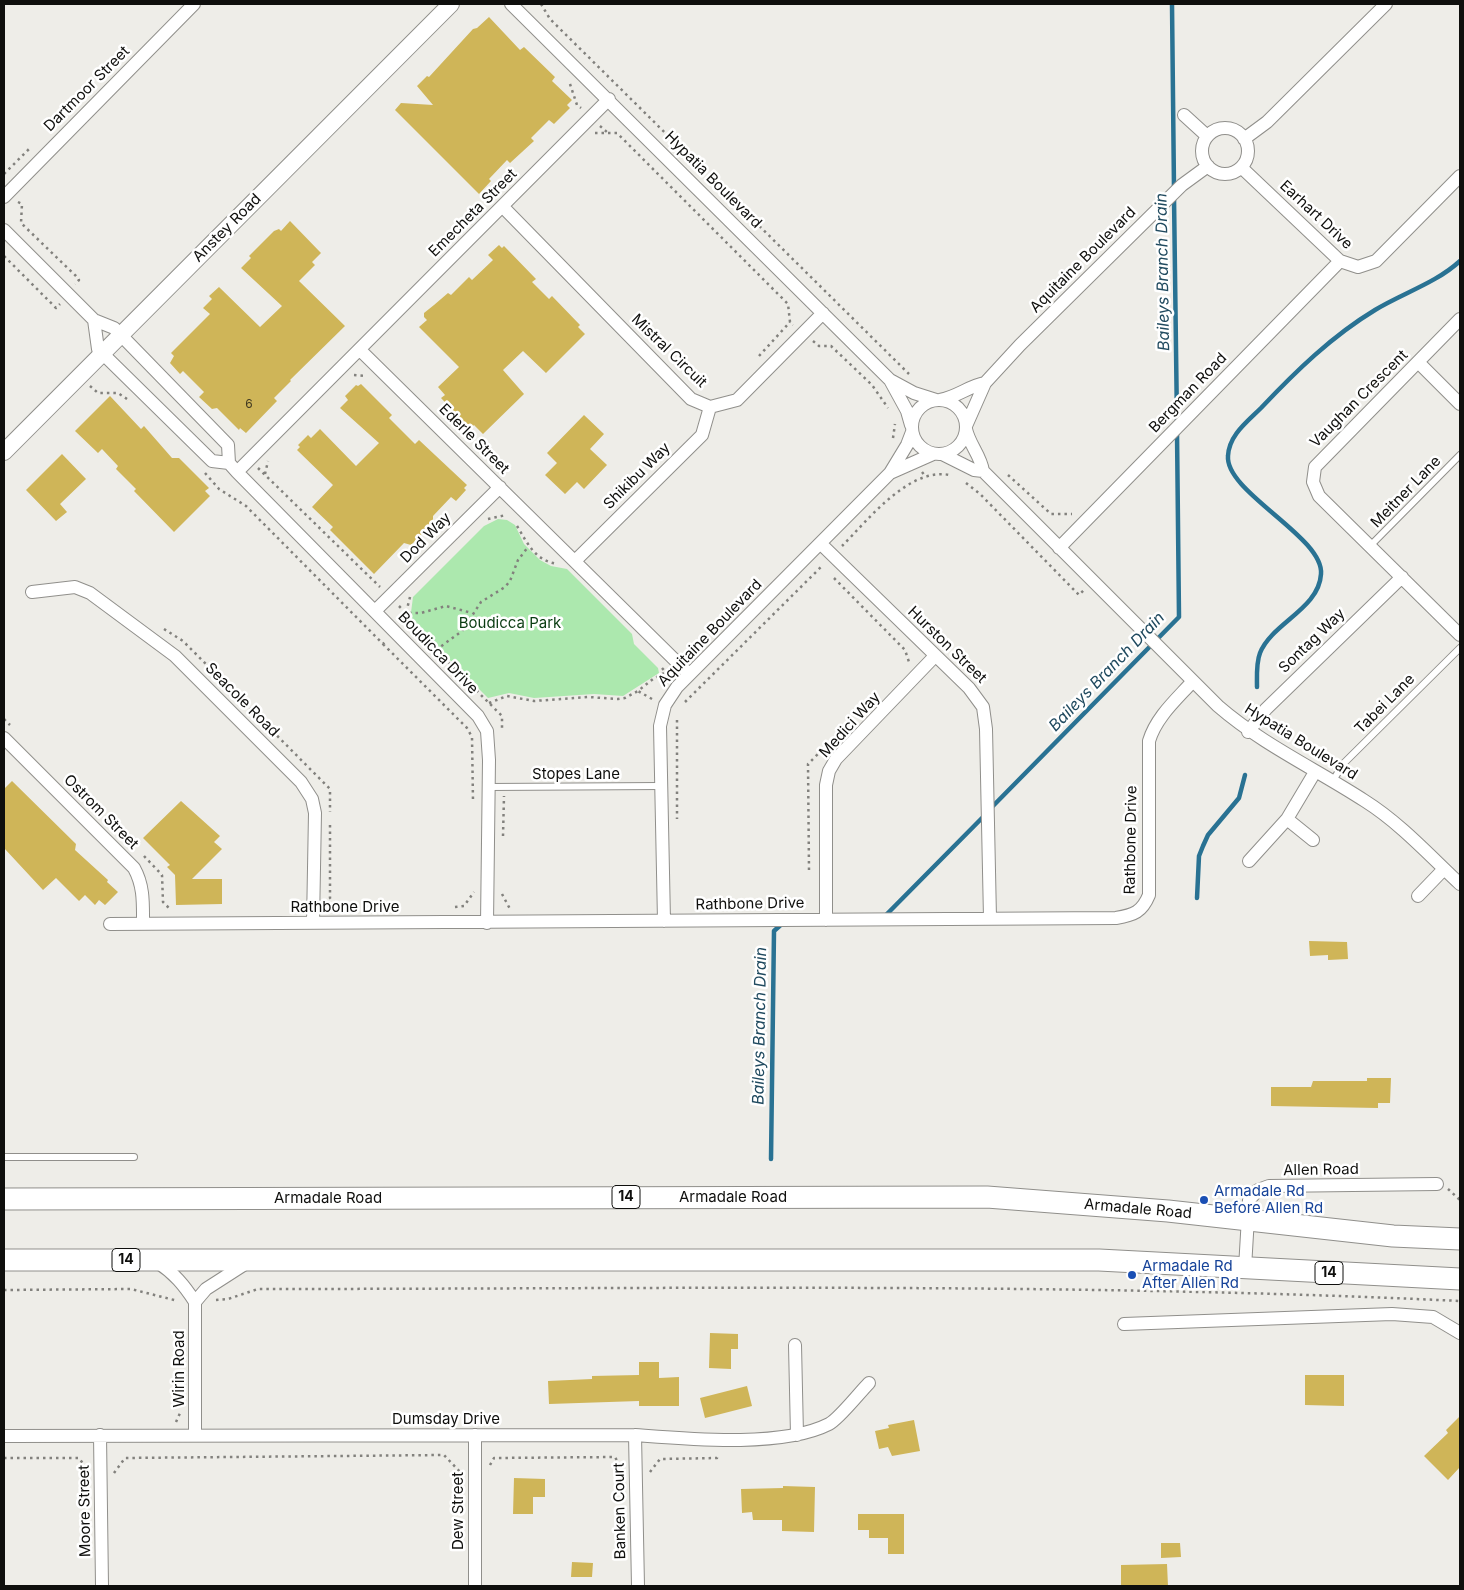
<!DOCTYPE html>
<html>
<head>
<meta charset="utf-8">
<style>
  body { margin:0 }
  #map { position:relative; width:1464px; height:1590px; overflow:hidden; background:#eeede8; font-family:Inter,sans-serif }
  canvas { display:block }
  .frame { position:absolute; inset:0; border:5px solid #0f0f0d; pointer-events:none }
</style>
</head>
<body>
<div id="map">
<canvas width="1464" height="1590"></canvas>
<div class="frame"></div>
</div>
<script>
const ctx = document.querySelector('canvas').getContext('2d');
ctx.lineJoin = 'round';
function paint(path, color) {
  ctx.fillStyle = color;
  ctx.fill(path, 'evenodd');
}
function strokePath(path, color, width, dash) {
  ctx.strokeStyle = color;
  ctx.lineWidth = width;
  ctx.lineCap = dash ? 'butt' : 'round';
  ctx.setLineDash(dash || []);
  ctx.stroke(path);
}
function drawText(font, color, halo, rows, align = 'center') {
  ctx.font = font + ' Inter,sans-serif';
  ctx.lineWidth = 5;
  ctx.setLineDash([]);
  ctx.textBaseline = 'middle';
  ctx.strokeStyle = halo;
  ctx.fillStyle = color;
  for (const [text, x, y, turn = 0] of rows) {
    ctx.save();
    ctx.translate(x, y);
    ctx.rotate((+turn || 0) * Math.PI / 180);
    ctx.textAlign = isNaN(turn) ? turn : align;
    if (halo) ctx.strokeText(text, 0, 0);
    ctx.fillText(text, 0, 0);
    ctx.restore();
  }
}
paint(new Path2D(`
  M498 519 507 520 515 525 524 544 540 560 551 566 567 569 632 634 634 644 658 668 659 673 623 696 594 694 534 698 509 693 488 698 410 620 413 597 484 526Z`), '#ace8ae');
strokePath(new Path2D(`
  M1172 4 1174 189
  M1174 197 1177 424
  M1257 687C1257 677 1256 663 1260 653 1272 623 1319 609 1321 574 1324 537 1225 492 1228 456 1229 435 1247 422 1261 408 1296 371 1332 336 1375 310 1403 293 1436 283 1460 261
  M990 809 1179 617 1177 432
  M1197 898 1199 856 1203 846 1208 835 1239 798 1245 775
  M885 916 985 815
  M771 1159 774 931 784 922`), '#297293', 4.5);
paint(new Path2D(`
  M489 17 520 50 524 47 555 77 552 81 572 100 567 105 570 108 554 124 549 120 531 138 534 141 510 163 507 160 489 179 491 181 479 194 395 110 401 103 433 105 417 86 427 76 429 77 473 29 477 28Z
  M290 221 321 253 312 262 315 265 299 281 345 326 290 380 291 381 274 398 277 401 246 433 240 428 239 430 217 408 212 409 199 397 204 392 183 371 180 374 170 363 174 356 171 353 210 314 203 308 212 299 209 296 219 287 260 327 282 306 241 268 251 258 249 256 274 231 279 229 281 231Z
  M499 245 502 248 504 246 536 279 532 282 549 299 552 296 580 325 578 327 585 334 546 373 523 351 503 370 524 394 483 434 474 425 470 429 441 398 445 395 438 387 459 367 419 327 427 320 424 317V313L434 305 448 293 451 295 469 277 472 280 493 260 488 255Z
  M361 384 392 415 389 418 415 444 419 440 467 485 464 488 466 490 456 501 451 497 433 516V523L411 545 404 543 374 574 330 530 333 527 312 507 333 485 297 450 300 447 298 445 308 435 311 438 320 429 356 466 379 443 340 408 348 400 345 396 356 385 358 386Z
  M110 396 141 429 144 426 172 458H179L209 488 205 491 210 496 174 532 134 491 136 489 116 469 118 466 102 449 98 453 75 431Z
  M584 415 604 434 590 449 607 465 584 489 577 482 565 494 545 475 557 463 547 453Z
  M62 454 86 479 60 504 67 512 56 521 26 490Z
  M12 781 76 844 75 850 108 880 107 882 118 892 105 905 99 900 95 905 85 895 79 901 56 878 43 890 4 848V789Z
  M181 801 220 836 214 842 222 849 192 879H222V904L176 905 175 875 167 867 170 865 143 838Z
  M1309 941 1347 942 1348 959 1328 960V955L1310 956Z
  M1367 1078H1391L1390 1103H1378V1108L1271 1106V1087H1311L1313 1081H1367Z
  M710 1333 738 1334V1349H731V1369L709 1368Z
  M639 1362H659V1378L679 1377V1406H639V1401L549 1404 548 1381 592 1379V1376L639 1375Z
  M1305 1375H1344V1406L1305 1405Z
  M747 1386 752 1406 705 1418 700 1398Z
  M1460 1416V1467L1448 1480 1424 1456 1448 1433 1446 1430Z
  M914 1420 920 1451 892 1456 888 1447 879 1449 875 1431 889 1428 888 1425Z
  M514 1478 545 1479V1497H533V1514H513Z
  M783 1486 815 1487 814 1532 782 1531V1520H753L752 1512 742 1513 741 1489 783 1488Z
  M858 1514H904V1554H888V1538H869V1530H858Z
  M1161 1543H1180L1181 1557 1161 1558Z
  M572 1562 593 1563 592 1577H571Z
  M1167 1564 1168 1586H1121V1565Z`), '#cfb558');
const service = new Path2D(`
  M1370 546 1460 455
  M1332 782 1344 763 1460 648
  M489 787 662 786
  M4 1157H134`);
const minor = new Path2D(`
  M511 4 890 380 914 393 936 400
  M1184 115 1207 136
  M1202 151a23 23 0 1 1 46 0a23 23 0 1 1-46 0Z
  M1244 139 1267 122 1386 4
  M1242 168 1340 261 1358 267 1376 261 1460 176
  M4 197 194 4
  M503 207 691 399 710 407 737 400 823 313
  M4 230 94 320 114 328 228 445 229 463 237 472 478 716 487 731 489 760 487 923
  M1460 319 1315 467 1313 482 1319 496 1460 635
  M94 320 98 349 212 461 229 463
  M360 350 689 674
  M1418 362 1460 404
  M890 380 907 411 911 425
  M912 427a27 27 0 1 1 54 0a27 27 0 1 1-54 0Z
  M940 400C957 397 969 386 985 383
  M966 426 985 383 1020 345 1182 185 1208 166
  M966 429C969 444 981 456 983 471
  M942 454 974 470 983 471 1218 706C1263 745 1316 769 1365 801 1400 823 1430 856 1460 884
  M237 472 609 99
  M890 473 933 454
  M821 544 969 688 983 707 986 729 990 918
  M1059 548 1340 261
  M575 561 702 435 710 407
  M32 592 75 587 90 593 175 656 301 782 312 799 315 813 313 923
  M375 611 500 487
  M1248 732 1266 709 1402 577
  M4 738 134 868C144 886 143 903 143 924
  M1287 819 1313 840
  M1249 861 1287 819 1315 772
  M1418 896 1444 869
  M826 920V785L829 771 836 759 934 657
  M664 921 660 726 665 705 677 687 890 473 907 445 912 432
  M110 924 1116 918C1134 915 1142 912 1149 895V741C1156 717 1177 699 1193 681
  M157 1262C174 1273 184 1285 195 1302V1435
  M1245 1268 1249 1200 1258 1190 1269 1186 1437 1184
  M195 1302 206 1289 248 1262
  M1124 1324 1392 1314 1433 1317 1460 1333
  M795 1345 797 1435
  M100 1435 102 1586
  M475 1435V1586
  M635 1435 638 1586
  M4 1436 635 1435C688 1439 782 1448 829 1424 839 1419 860 1392 869 1383`);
const tertiary = new Path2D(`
  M4 452 451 4`);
const trunk = new Path2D(`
  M4 1199 987 1197 1168 1211 1393 1236 1460 1239
  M4 1260H1099L1460 1279`);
strokePath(service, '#908f8b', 8);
strokePath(minor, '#908f8b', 14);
strokePath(tertiary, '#908f8b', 18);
strokePath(trunk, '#908f8b', 23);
strokePath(new Path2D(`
  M541 4 550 19 909 374
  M570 84 577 105 581 108
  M600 126 608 133
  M595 133H617L788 304 790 322 793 325
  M4 174 29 149
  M18 202 22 204 21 223 76 276 79 280 75 284
  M4 256 56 308 60 304
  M813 341 819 346H831L872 385 888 408
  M759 356 790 322
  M354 375 366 376
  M90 386 98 393H118L127 399
  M893 438 895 424
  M258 468 380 587
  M922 472 926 477
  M205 473 219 489 246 506 383 644 386 641
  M265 474 268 461
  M1008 475 1051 514H1072
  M966 483 980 494 1079 595 1084 590
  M488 519 506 515
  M517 526C528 544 535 561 558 564
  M842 546C869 519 909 467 950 475
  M834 578 905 650 909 662
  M410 597 406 613H421L446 606 472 613
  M399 606 406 613 405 619 502 716V731
  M164 629 183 641 330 789V812
  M383 644 467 728 472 737 473 801
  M436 650 462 631 481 602 505 587 510 581 518 560 528 547
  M662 668 670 677
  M652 699 638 691 653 679 664 673
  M685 702 823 565
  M489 703 507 696 534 701 588 697 618 699 625 698 638 691
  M4 719 10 725
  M677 720V819
  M330 825V898L340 909
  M503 836 504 796
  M144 856 162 875 163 902 170 909
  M809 870 808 764 849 723
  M502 894 510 909
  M455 907 464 906 474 892
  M1448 1189 1460 1200
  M4 1290 131 1289 178 1301
  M216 1300 228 1299 258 1289C659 1289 1060 1282 1460 1301
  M176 1422 181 1411
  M4 1458H79L87 1469
  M490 1465 494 1458 615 1457 621 1468
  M650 1472 660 1459 717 1458V1454
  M114 1473 125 1458 444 1455 462 1474`), '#82817d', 2.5, [2.5, 4]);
strokePath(service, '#fff', 6);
strokePath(minor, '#fff', 12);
strokePath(tertiary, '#fff', 16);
strokePath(trunk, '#fff', 21);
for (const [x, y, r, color] of [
  [1204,1200,5,"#1a4fb4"],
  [1132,1275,5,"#1a4fb4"]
]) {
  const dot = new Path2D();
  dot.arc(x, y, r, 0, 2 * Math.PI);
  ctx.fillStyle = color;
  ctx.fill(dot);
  strokePath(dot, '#fff', 2);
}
drawText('12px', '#3f3820', null, [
  ["6",249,404]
]);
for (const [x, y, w] of [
  [626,1197,28],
  [126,1260,28],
  [1329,1273,28]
]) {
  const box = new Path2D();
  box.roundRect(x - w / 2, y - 11.5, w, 23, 4);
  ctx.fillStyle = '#fff';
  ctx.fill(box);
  strokePath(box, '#0f0f0d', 1);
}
drawText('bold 14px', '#0f0f0d', null, [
  ["14",626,1197],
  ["14",126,1260],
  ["14",1329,1273]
]);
drawText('15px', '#0f0f0d', '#fff', [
  ["Dartmoor Street",87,89,-45],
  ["Hypatia Boulevard",713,180,45],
  ["Emecheta Street",473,213,-45],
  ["Earhart Drive",1316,215,43],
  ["Anstey Road",227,228,-45],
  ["Aquitaine Boulevard",1083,260,-45],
  ["Mistral Circuit",669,351,44],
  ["Bergman Road",1188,393,-46],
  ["Vaughan Crescent",1359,399,-45],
  ["Ederle Street",474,439,45],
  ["Shikibu Way",637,476,-45],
  ["Meitner Lane",1406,492,-46],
  ["Dod Way",426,538,-45],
  ["Aquitaine Boulevard",710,633,-46],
  ["Sontag Way",1312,641,-44],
  ["Hurston Street",947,645,44],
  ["Boudicca Drive",438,653,46],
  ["Seacole Road",242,700,45],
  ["Tabei Lane",1385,704,-45],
  ["Medici Way",850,725,-48],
  ["Hypatia Boulevard",1301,742,32],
  ["Stopes Lane",576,774],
  ["Ostrom Street",101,812,45],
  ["Rathbone Drive",1131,840,-89],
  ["Rathbone Drive",750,904,-1],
  ["Rathbone Drive",345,907],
  ["Allen Road",1321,1170,-1],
  ["Armadale Road",733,1197],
  ["Armadale Road",328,1198],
  ["Armadale Road",1138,1209,5],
  ["Wirin Road",179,1369,-90],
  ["Dumsday Drive",446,1419],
  ["Moore Street",85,1511,-91],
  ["Dew Street",458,1511,-90],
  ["Banken Court",620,1511,-91]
]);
drawText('15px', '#093c11', '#fff', [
  ["Boudicca Park",510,623]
]);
drawText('15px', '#164399', '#fff', [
  ["Armadale Rd",1214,1191],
  ["Before Allen Rd",1214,1208],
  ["Armadale Rd",1142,1266],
  ["After Allen Rd",1142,1283]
], 'left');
drawText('italic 16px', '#204a5f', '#fff', [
  ["Baileys Branch Drain",1163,272,-91],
  ["Baileys Branch Drain",1107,672,-46],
  ["Baileys Branch Drain",760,1026,-89]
]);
</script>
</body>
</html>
